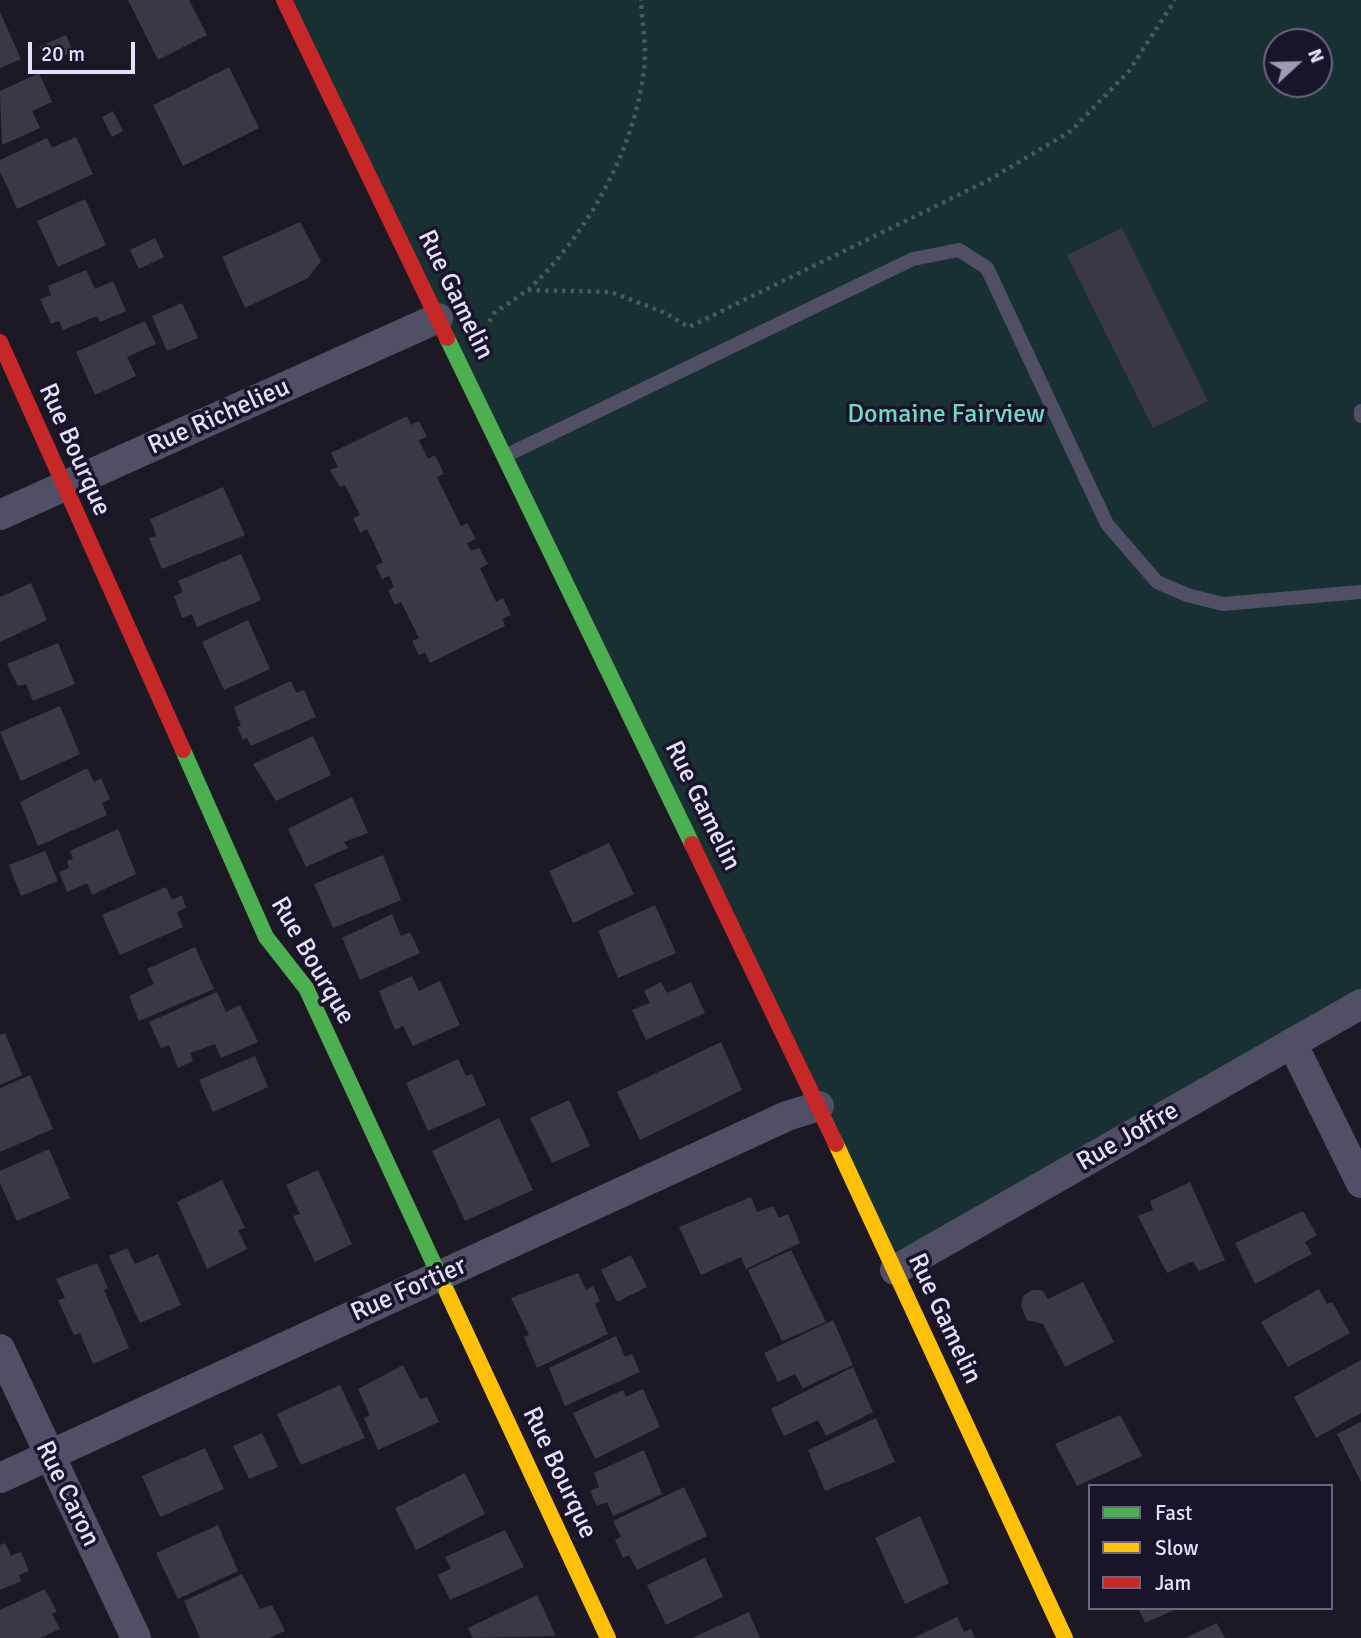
<!DOCTYPE html>
<html>
<head>
<meta charset="utf-8">
<style>
  body { margin:0 }
  #map { position:relative; width:1361px; height:1638px; overflow:hidden; background:#1c1925; font-family:Signika,sans-serif }
  canvas { display:block }
  .legend { position:absolute; left:1088px; top:1484px; width:245px; height:126px; box-sizing:border-box; background:#19142a; border:2px solid #6a667e; margin:0; padding:9px 12px; list-style:none; font-size:21px; color:#e4e0fc }
  .legend li { display:flex; align-items:center; gap:14px; height:35px }
  .legend b { width:35px; border:2px solid #6a667e }
  .north { position:absolute; left:1263px; top:28px; width:70px; height:70px; box-sizing:border-box; background:#19142a; border:2px solid #6a667e; border-radius:50%; rotate:68deg; font-size:19px; font-weight:700; line-height:28px; text-align:center; color:#e4e0fc }
  .north::after { content:''; display:block; margin:auto; width:24px; height:32px; background:#9e9ab1; clip-path:polygon(50% 0,100% 100%,50% 72%,0 100%) }
  .scale { position:absolute; left:28px; top:42px; width:107px; height:32px; box-sizing:border-box; border:4px solid #e4e0fc; border-top:0; padding-left:9px; font-size:21px; line-height:24px; white-space:nowrap; color:#e4e0fc; -webkit-text-stroke:5px #19142a; paint-order:stroke }
</style>
</head>
<body>
<div id="map">
<canvas width="1361" height="1638"></canvas>
<ul class="legend">
<li><b style="height:9px;background:#4caf50"></b>Fast</li>
<li><b style="height:9px;background:#ffc107"></b>Slow</li>
<li><b style="height:9px;background:#c62828"></b>Jam</li>
</ul>
<div class="north">N</div>
<div class="scale">20 m</div>
</div>
<script>
const ctx = document.querySelector('canvas').getContext('2d');
ctx.lineJoin = 'round';
function paint(path, color) {
  ctx.fillStyle = color;
  ctx.fill(path, 'evenodd');
}
function strokePath(path, color, width, dash) {
  ctx.strokeStyle = color;
  ctx.lineWidth = width;
  ctx.lineCap = dash ? 'butt' : 'round';
  ctx.setLineDash(dash || []);
  ctx.stroke(path);
}
function drawText(font, color, halo, rows, align = 'center') {
  ctx.font = font + ' Signika,sans-serif';
  ctx.lineWidth = 7;
  ctx.setLineDash([]);
  ctx.textBaseline = 'middle';
  ctx.strokeStyle = halo;
  ctx.fillStyle = color;
  for (const [text, x, y, turn = 0] of rows) {
    ctx.save();
    ctx.translate(x, y);
    ctx.rotate((+turn || 0) * Math.PI / 180);
    ctx.textAlign = isNaN(turn) ? turn : align;
    if (halo) ctx.strokeText(text, 0, 0);
    ctx.fillText(text, 0, 0);
    ctx.restore();
  }
}
paint(new Path2D(`
  M284 0H1361V1004L895 1270ZM1277 42H1319V84H1277Z`), '#183032');
paint(new Path2D(`
  M128 0H189L207 35 158 60Z
  M0 12 21 59 0 68Z
  M66 35 73 52 46 64 39 47Z
  M229 67 259 128 183 166 153 105Z
  M39 73 52 102 32 111 40 128 2 145 0 91Z
  M113 111 123 131 112 137 102 117Z
  M76 137 93 174 17 209 0 171V160L47 138 52 148Z
  M85 199 106 245 58 267 37 221Z
  M300 222 321 261 308 278 245 308 222 257Z
  M1122 228 1208 401 1153 428 1067 255Z
  M155 238 164 257 139 269 130 250Z
  M86 270 95 289 113 281 126 311 100 322 97 316 63 330 59 321 51 324 40 299 51 295 48 286Z
  M182 303 198 338 167 351 152 316Z
  M145 321 156 344 127 357 136 376 95 395 76 352Z
  M407 416 411 425 419 421 427 437 419 440 428 459 435 455 444 474 437 477 461 526 467 523 476 539 467 543 471 551 479 548 488 564 480 568 496 602 503 598 511 615 502 619 505 626 430 663 425 652 419 655 412 641 419 638 401 602 395 605 388 590 394 587 389 576 382 579 376 566 383 562 367 529 360 533 353 518 360 515 345 485 340 487 330 470 338 467 331 453Z
  M223 487 245 535 162 569 149 538 156 536 150 519Z
  M241 554 261 600 197 627 192 614 182 618 174 596 183 592 178 581Z
  M31 583 47 620 0 642V597Z
  M248 620 270 669 224 690 202 642Z
  M58 643 75 684 33 701 26 684 18 686 7 664Z
  M291 681 296 693 304 690 316 717 251 746 247 738 243 740 237 727 241 726 234 707Z
  M60 706 80 754 21 781 0 732Z
  M313 736 331 775 276 801 253 764Z
  M87 768 94 782 101 778 110 799 102 803 107 815 38 846 20 802Z
  M352 797 368 833 344 842 348 848 306 867 288 829Z
  M118 829 136 874 92 895 87 883 67 892 59 872 69 868 67 861 73 859 70 851Z
  M609 843 634 894 573 923 549 871Z
  M45 851 58 881 21 896 9 865Z
  M383 855 401 900 333 928 314 884Z
  M166 887 172 900 182 895 186 908 177 912 183 927 120 955 102 915Z
  M655 905 676 953 618 978 598 931Z
  M392 914 401 936 410 932 420 953 360 980 342 938Z
  M195 947 214 989 139 1021 129 996 154 984 147 969Z
  M412 976 419 991 440 981 460 1025 413 1046 403 1026 395 1030 379 991Z
  M661 982 667 993 691 982 705 1013 646 1040 632 1010 650 1003 644 991Z
  M217 992 226 1012 240 1005 258 1042 221 1058 215 1044 190 1053 193 1061 178 1068 169 1045 161 1048 149 1022Z
  M5 1033 22 1075 0 1085V1035Z
  M721 1042 742 1090 640 1140 617 1092Z
  M255 1056 268 1087 213 1112 199 1080Z
  M458 1059 466 1076 472 1074 486 1105 428 1131 406 1083Z
  M30 1075 53 1129 0 1152V1088Z
  M569 1100 590 1146 552 1163 530 1118Z
  M499 1118 533 1190 465 1221 432 1151Z
  M49 1149 70 1198 17 1221 0 1183V1171Z
  M318 1170 352 1244 315 1262 293 1216 300 1214 286 1185Z
  M222 1180 245 1228 238 1230 247 1249 207 1269 177 1202Z
  M1190 1182 1225 1260 1199 1271 1193 1261 1167 1273 1138 1216 1153 1210 1150 1201Z
  M751 1197 757 1212 773 1206 779 1218 788 1214 800 1243 746 1269 741 1257 701 1275 679 1227Z
  M1303 1211 1317 1235 1305 1242 1312 1254 1255 1284 1235 1243Z
  M127 1248 135 1264 158 1254 181 1305 140 1323 109 1256Z
  M791 1250 826 1322 782 1341 748 1270Z
  M631 1255 647 1287 617 1302 601 1270Z
  M97 1263 108 1288 104 1290 129 1348 93 1364 80 1333 74 1335 58 1300 65 1298 56 1279Z
  M578 1273 586 1290 593 1286 600 1301 595 1304 608 1334 537 1368 524 1337 529 1335 511 1298Z
  M1083 1282 1114 1342 1065 1367 1043 1324 1027 1320 1021 1306 1023 1296 1032 1290H1042L1048 1299Z
  M1319 1289 1327 1304 1332 1302 1350 1333 1288 1367 1261 1322Z
  M833 1320 853 1365 803 1388 795 1374 778 1382 764 1353Z
  M616 1336 625 1357 632 1354 640 1372 565 1406 549 1368Z
  M1361 1360V1413L1316 1438 1294 1397Z
  M403 1365 420 1399 427 1397 439 1422 378 1450 364 1418 370 1415 358 1389Z
  M853 1367 873 1412 826 1436 818 1420 784 1436 771 1409Z
  M340 1385 365 1438 301 1465 277 1414Z
  M643 1389 660 1427 595 1459 573 1413 623 1390 626 1397Z
  M1120 1415 1142 1456 1077 1486 1055 1444Z
  M876 1418 895 1462 825 1491 808 1450Z
  M1361 1422V1482L1337 1434Z
  M262 1433 278 1467 249 1479 233 1446Z
  M205 1448 224 1489 160 1517 142 1476Z
  M644 1450 662 1494 613 1516 607 1502 597 1506 590 1491 599 1487 594 1473Z
  M465 1473 485 1514 416 1550 395 1508Z
  M684 1487 707 1536 637 1570 629 1555 623 1558 615 1540 621 1537 613 1521Z
  M920 1516 949 1583 905 1604 875 1538Z
  M218 1525 238 1571 178 1599 156 1553Z
  M505 1530 524 1567 450 1600 438 1575 451 1568 445 1557Z
  M5 1543 11 1556 21 1552 29 1571 19 1575 21 1581 0 1590V1545Z
  M705 1558 723 1597 666 1625 647 1585Z
  M242 1574 260 1609 272 1605 285 1631 269 1638H200L184 1601Z
  M45 1589 57 1612 52 1614 60 1629 40 1638H0V1610Z
  M537 1595 556 1636 473 1638 468 1628Z
  M1138 1608H1179L1145 1623Z
  M749 1612 760 1638H692Z
  M957 1617 964 1632 971 1629 975 1638H913Z
  M1217 1623 1225 1638H1185Z`), '#3b3846');
strokePath(new Path2D(`
  M528 290C587 235 634 151 644 70 647 48 642 22 641 0
  M485 329 494 313 528 290 611 292 663 312 689 327 987 181 1071 131 1129 71 1175 0`), '#4c5664', 4.5, [3.5, 5]);
strokePath(new Path2D(`
  M1361 411V416
  M505 456 913 259 959 250 987 268 1107 524 1157 582 1187 595 1223 604 1361 592`), '#514f65', 14);
strokePath(new Path2D(`
  M0 515 438 318
  M1292 1043 1361 1183
  M895 1270 1361 1004
  M0 1349 136 1638
  M0 1478 787 1116 819 1106`), '#514f65', 30);
strokePath(new Path2D(`
  M447 338 692 844
  M183 750 266 937 306 988 447 1292`), '#4caf50', 16);
strokePath(new Path2D(`
  M836 1144 1065 1638
  M447 1292 608 1638`), '#ffc107', 16);
strokePath(new Path2D(`
  M284 0 447 338
  M0 342 183 750
  M692 844 836 1144`), '#c62828', 16);
drawText('26px', '#e4e0fc', '#19142a', [
  ["Rue Gamelin",455,295,64],
  ["Rue Richelieu",219,417,-24],
  ["Rue Bourque",74,450,66],
  ["Rue Gamelin",702,806,64],
  ["Rue Bourque",312,961,60],
  ["Rue Joffre",1128,1137,-30],
  ["Rue Fortier",409,1290,-24],
  ["Rue Gamelin",944,1319,65],
  ["Rue Bourque",559,1473,65],
  ["Rue Caron",67,1494,64]
]);
drawText('26px', '#71d8c2', '#19142a', [
  ["Domaine Fairview",946,415]
]);
</script>
</body>
</html>
